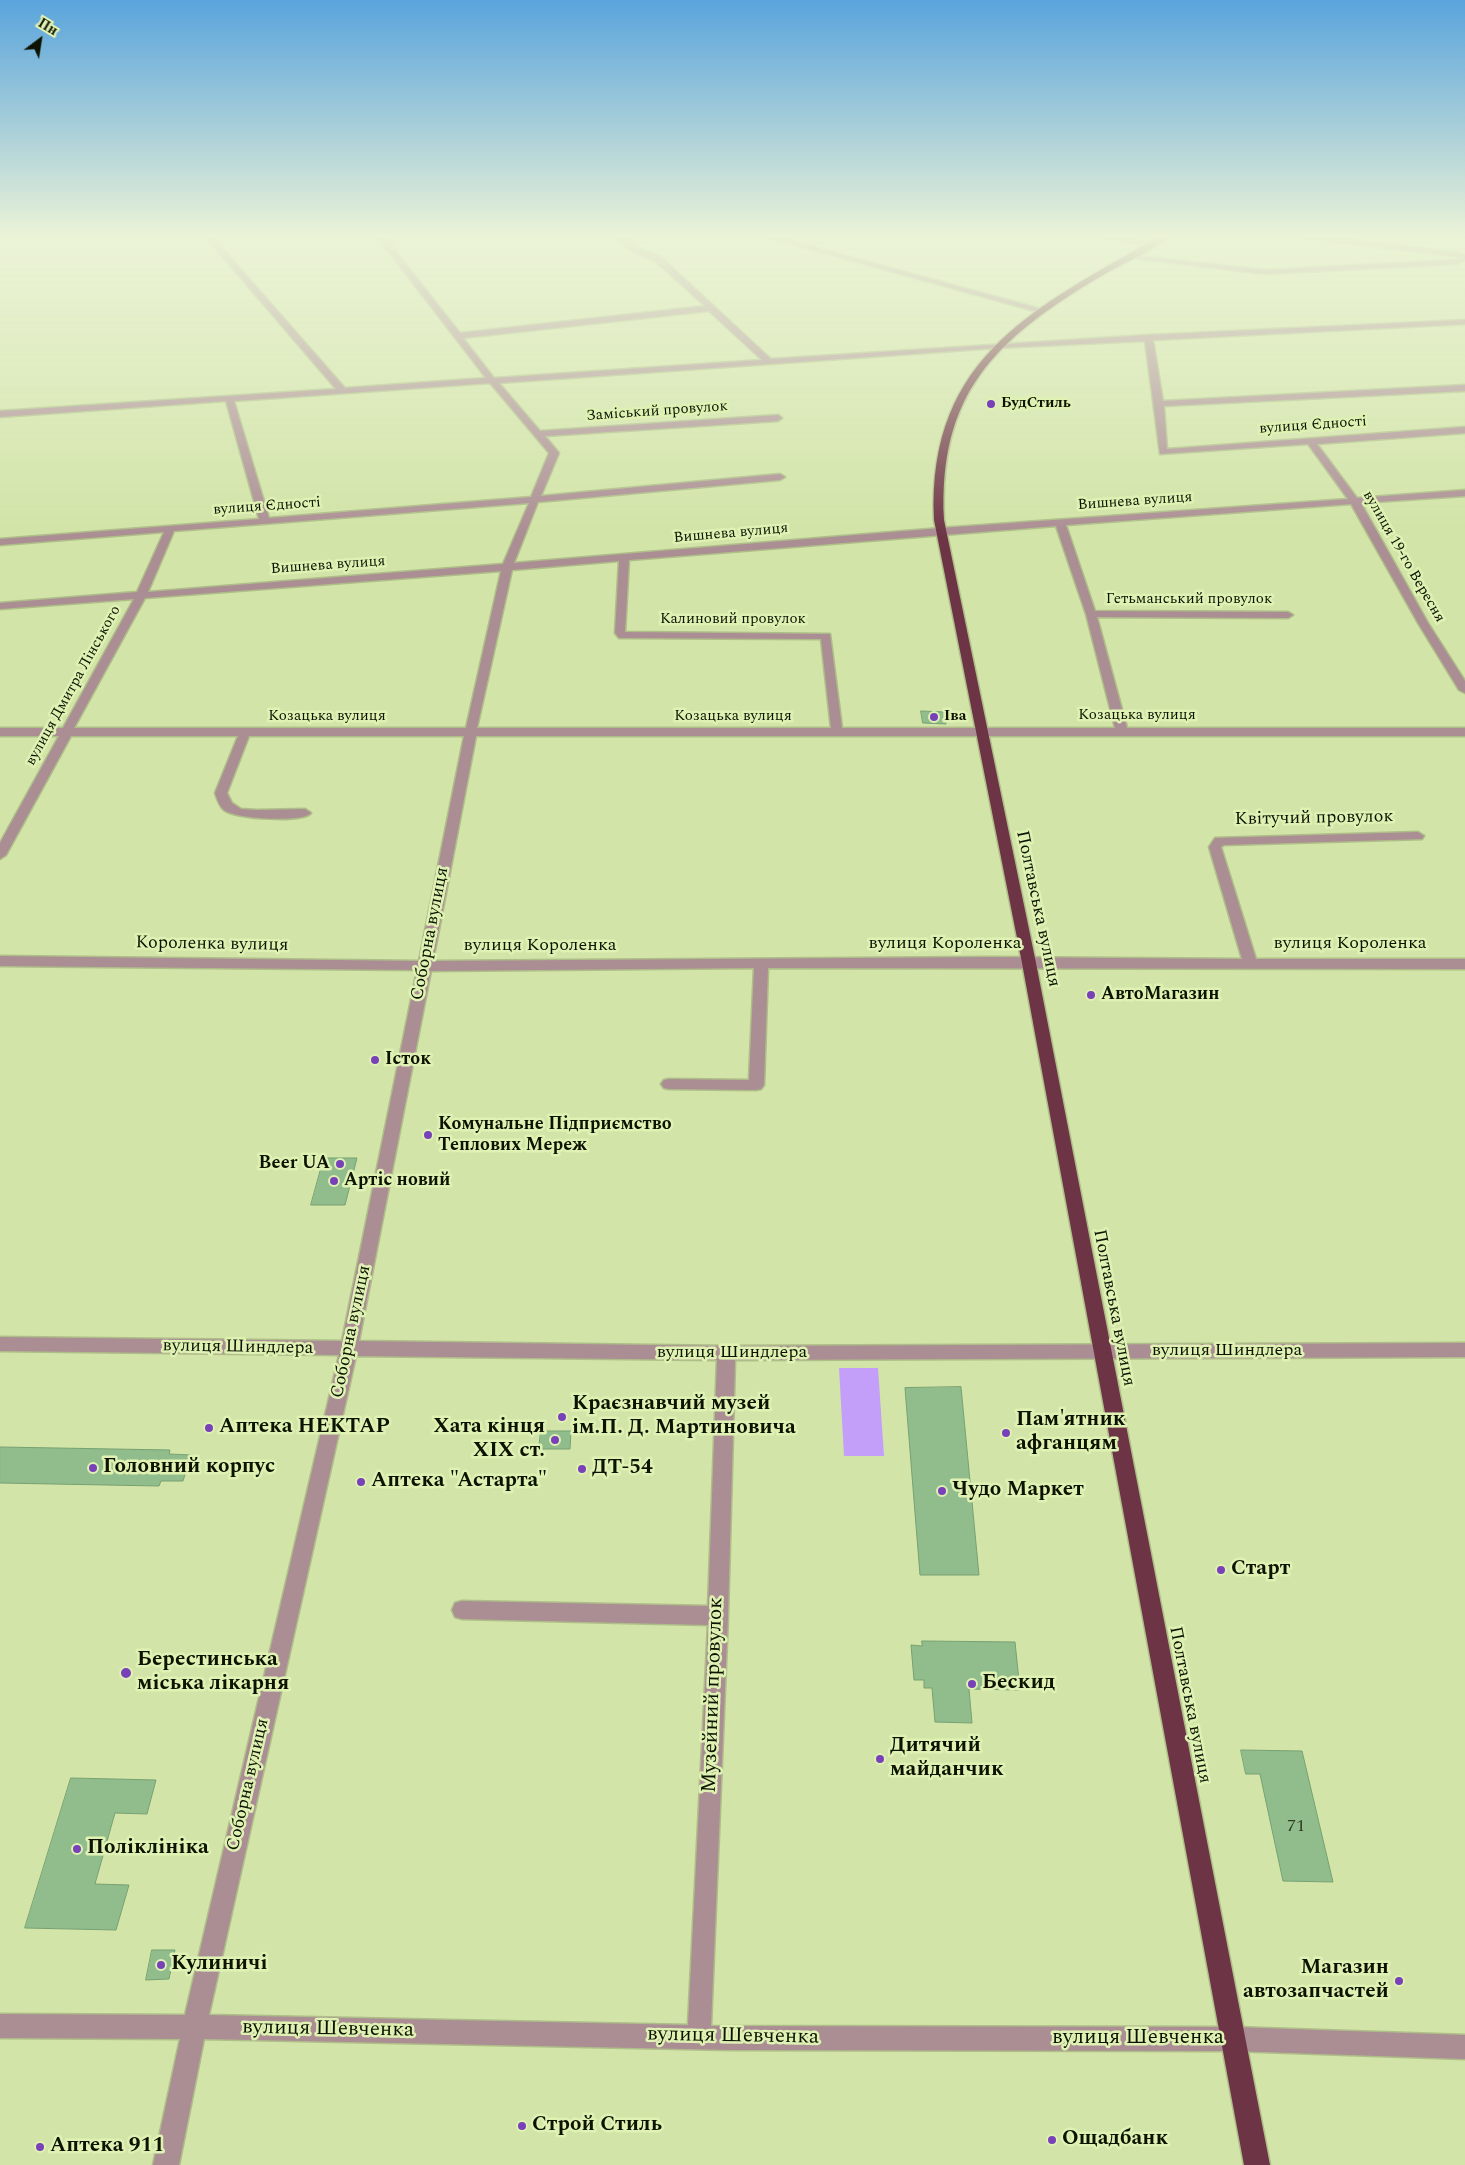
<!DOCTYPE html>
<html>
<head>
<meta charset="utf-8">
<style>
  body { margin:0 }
  #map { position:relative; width:1465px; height:2165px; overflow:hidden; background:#d2e4a7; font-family:Spectral,serif }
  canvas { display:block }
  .north { position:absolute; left:15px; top:15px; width:50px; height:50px; -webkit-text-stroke:4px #dff2b4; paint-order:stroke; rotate:31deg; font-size:14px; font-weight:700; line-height:20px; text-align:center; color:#0d1300 }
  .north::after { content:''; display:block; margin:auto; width:18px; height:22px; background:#0d1300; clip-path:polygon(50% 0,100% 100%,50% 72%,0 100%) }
</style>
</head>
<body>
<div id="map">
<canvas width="1465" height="2165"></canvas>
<div class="north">Пн</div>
</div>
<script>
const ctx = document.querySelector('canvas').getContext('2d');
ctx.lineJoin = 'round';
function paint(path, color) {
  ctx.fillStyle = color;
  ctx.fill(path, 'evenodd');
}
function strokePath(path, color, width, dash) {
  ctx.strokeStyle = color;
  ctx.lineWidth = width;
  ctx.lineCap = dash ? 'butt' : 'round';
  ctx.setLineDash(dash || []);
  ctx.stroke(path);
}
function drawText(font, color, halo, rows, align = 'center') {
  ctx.font = font + ' Spectral,serif';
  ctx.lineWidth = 5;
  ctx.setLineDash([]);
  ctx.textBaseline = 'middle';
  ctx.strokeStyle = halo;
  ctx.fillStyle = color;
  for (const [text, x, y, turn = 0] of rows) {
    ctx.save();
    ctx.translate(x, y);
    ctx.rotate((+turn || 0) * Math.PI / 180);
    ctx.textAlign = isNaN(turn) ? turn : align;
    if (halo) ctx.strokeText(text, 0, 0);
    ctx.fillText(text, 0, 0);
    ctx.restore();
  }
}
paint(new Path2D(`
  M839 1368H878L884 1456H844Z`), '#c39ff9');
const building = new Path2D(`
  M921 711 945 712 946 724 923 723Z
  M324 1158H357L345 1205H311Z
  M961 1387 979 1575H920L905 1388Z
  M541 1431H571L570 1449H539Z
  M0 1447 170 1450 169 1454 191 1455 183 1481H161L159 1486 0 1483Z
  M922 1641 1015 1642 1020 1690 969 1689 972 1723 935 1722 932 1688H924V1680H914L911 1645 922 1646Z
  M1241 1750 1302 1751 1333 1882 1283 1881 1260 1774H1246Z
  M71 1778 156 1780 147 1814 115 1813 95 1884 129 1885 116 1930 25 1928Z
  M152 1950H175L169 1979 146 1980Z`);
paint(building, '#91bc8b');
strokePath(building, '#77a172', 1);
const street = new Path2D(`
  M203 234H210L345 388 486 378 375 234H382L460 333 705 306 655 261 633 252 613 234H621L639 248 661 257 771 359 1148 335 1465 320V324L1153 340 1163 401 1465 385V391L1164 406 1167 449 1465 427V433L1317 444 1357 498 1465 490V496L1361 503 1428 623 1465 681V693L1459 690 1418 623 1351 504 1066 525 1095 611 1288 612 1293 615 1288 618 1097 617 1127 728H1465V736H476L433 961 991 957 1242 959 1209 847 1215 838 1418 832 1424 836 1422 839 1224 845 1221 847 1256 959H1465V969L768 968 764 1085 761 1089 756 1090 669 1089 664 1088 661 1084 664 1080 669 1079 749 1080 754 968 431 971 359 1341 726 1346 1465 1343V1357L735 1360 728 1616 711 2026 1233 2027 1465 2035V2059L1233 2051 732 2050 204 2039 179 2165H153L180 2039 0 2038V2014L185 2015 339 1355 0 1351V1337L342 1341 417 970 0 966V956L419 961 464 736H249L227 793 232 803 241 809 257 810 305 809 311 813C303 823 235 819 224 810 219 806 217 799 215 793L238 736H71L6 855 0 859V843L59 736H0V728H63L134 599 0 609V603L137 592 164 532 0 545V539L259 519 226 401 0 417V411L336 389ZM709 311 762 360 494 378 463 338ZM1145 341 1160 454 1308 444 1348 499 941 528 514 563 538 502 780 480 785 477 780 474 541 496 559 453 545 436 778 421 782 418 778 415 540 431 499 383 997 348ZM490 383 549 453 531 497 269 518 234 401ZM529 503 503 564 148 592 174 531ZM1056 526 1086 614 1115 728H842L830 634 625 632 629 560ZM619 561 615 633 619 638 821 639 831 728H477L512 570ZM501 571 466 728H74L145 598ZM356 1356 717 1360 708 1606 462 1601 455 1603 452 1610 455 1617 462 1619 708 1625 688 2025 209 2015Z
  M755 234H766L1045 310 1038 312Z
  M1084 234H1101L1157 244 1153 246Z
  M1289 234H1307L1459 253 1465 255V260L1457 264 1265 274 1124 257 1128 255 1265 270 1455 260 1460 257 1292 236Z`);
const highway = new Path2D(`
  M1163 234H1172C1152 252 1119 265 1096 279 995 340 938 394 944 520L1036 963 1270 2165H1244L1022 963 934 520C927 353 1039 307 1163 234Z`);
strokePath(street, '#afbe89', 3);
strokePath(highway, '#afbe89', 3);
paint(street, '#ab8d94');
paint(highway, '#6d3445');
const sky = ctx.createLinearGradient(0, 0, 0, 537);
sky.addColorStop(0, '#59a4dc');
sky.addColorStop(0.44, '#ebf3d7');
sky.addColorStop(1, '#ebf3d700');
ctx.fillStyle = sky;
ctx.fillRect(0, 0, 1465, 537);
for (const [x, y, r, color] of [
  [991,404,5,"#7941b8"],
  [934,717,5,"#7941b8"],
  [1091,995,5,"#7941b8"],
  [375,1060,5,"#7941b8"],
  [428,1135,5,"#7941b8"],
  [340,1164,5,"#7941b8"],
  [334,1181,5,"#7941b8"],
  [562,1417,5,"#7941b8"],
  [209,1428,5,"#7941b8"],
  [1006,1433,5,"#7941b8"],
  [555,1440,5,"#7941b8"],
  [93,1468,5,"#7941b8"],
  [582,1469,5,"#7941b8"],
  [361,1482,5,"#7941b8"],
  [942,1491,5,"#7941b8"],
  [1221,1570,5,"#7941b8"],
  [126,1673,6,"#7941b8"],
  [972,1684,5,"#7941b8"],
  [880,1759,5,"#7941b8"],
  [77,1849,5,"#7941b8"],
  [161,1965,5,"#7941b8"],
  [1399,1981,5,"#7941b8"],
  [522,2126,5,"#7941b8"],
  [1052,2140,5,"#7941b8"],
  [40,2147,5,"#7941b8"]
]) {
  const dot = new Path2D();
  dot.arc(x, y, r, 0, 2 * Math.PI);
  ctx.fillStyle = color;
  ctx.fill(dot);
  strokePath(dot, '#dff2b4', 2);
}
drawText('bold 15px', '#0d1300', '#dff2b4', [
  ["БудСтиль",1001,404],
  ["Іва",944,717]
], 'left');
drawText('15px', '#0d1300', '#dff2b4', [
  ["Заміський провулок",657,412,-4],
  ["вулиця Єдності",1313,426,-4],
  ["Вишнева вулиця",1135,502,-4],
  ["вулиця Єдності",267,507,-4],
  ["Вишнева вулиця",731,534,-5],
  ["вулиця 19-го Вересня",1403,557,60],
  ["Вишнева вулиця",328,566,-4],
  ["Гетьманський провулок",1189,600],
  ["Калиновий провулок",733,620],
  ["вулиця Дмитра Лінського",74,686,-61],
  ["Козацька вулиця",1137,716],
  ["Козацька вулиця",327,717],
  ["Козацька вулиця",733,717]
]);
drawText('18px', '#0d1300', '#dff2b4', [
  ["Квітучий провулок",1314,819,-1],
  ["Полтавська вулиця",1037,909,78],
  ["Соборна вулиця",431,934,-79],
  ["вулиця Короленка",945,944],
  ["вулиця Короленка",1350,944],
  ["Короленка вулиця",212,945,1],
  ["вулиця Короленка",540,946],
  ["Полтавська вулиця",1113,1308,79],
  ["Соборна вулиця",352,1332,-78],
  ["вулиця Шиндлера",238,1348,1],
  ["вулиця Шиндлера",1227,1351],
  ["вулиця Шиндлера",732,1353],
  ["Полтавська вулиця",1189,1705,79],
  ["Соборна вулиця",249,1785,-77]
]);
drawText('bold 18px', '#0d1300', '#dff2b4', [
  ["АвтоМагазин",1101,995],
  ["Істок",385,1060],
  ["Комунальне Підприємство",438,1125],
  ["Теплових Мереж",438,1146],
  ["Beer UA",330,1164,"right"],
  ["Артіс новий",344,1181]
], 'left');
drawText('18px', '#2e3d23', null, [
  ["71",1296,1827]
]);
drawText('bold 21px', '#0d1300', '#dff2b4', [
  ["Краєзнавчий музей",572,1405],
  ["ім.П. Д. Мартиновича",572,1429],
  ["Пам'ятник",1016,1421],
  ["афганцям",1016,1445],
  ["Аптека НЕКТАР",219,1428],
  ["Хата кінця",545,1428,"right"],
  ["XIX ст.",545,1452,"right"],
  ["Головний корпус",103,1468],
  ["ДТ-54",592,1469],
  ["Аптека \"Астарта\"",371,1482],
  ["Чудо Маркет",952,1491],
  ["Старт",1231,1570],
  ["Берестинська",137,1661],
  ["міська лікарня",137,1685],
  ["Бескид",982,1684],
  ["Дитячий",890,1747],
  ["майданчик",890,1771],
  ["Поліклініка",87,1849],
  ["Кулиничі",171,1965],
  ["Магазин",1389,1969,"right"],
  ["автозапчастей",1389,1993,"right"],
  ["Строй Стиль",532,2126],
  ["Ощадбанк",1062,2140],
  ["Аптека 911",50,2147]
], 'left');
drawText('21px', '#0d1300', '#dff2b4', [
  ["Музейний провулок",714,1695,-88],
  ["вулиця Шевченка",328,2030,1],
  ["вулиця Шевченка",733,2037,1],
  ["вулиця Шевченка",1138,2039]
]);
</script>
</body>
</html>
